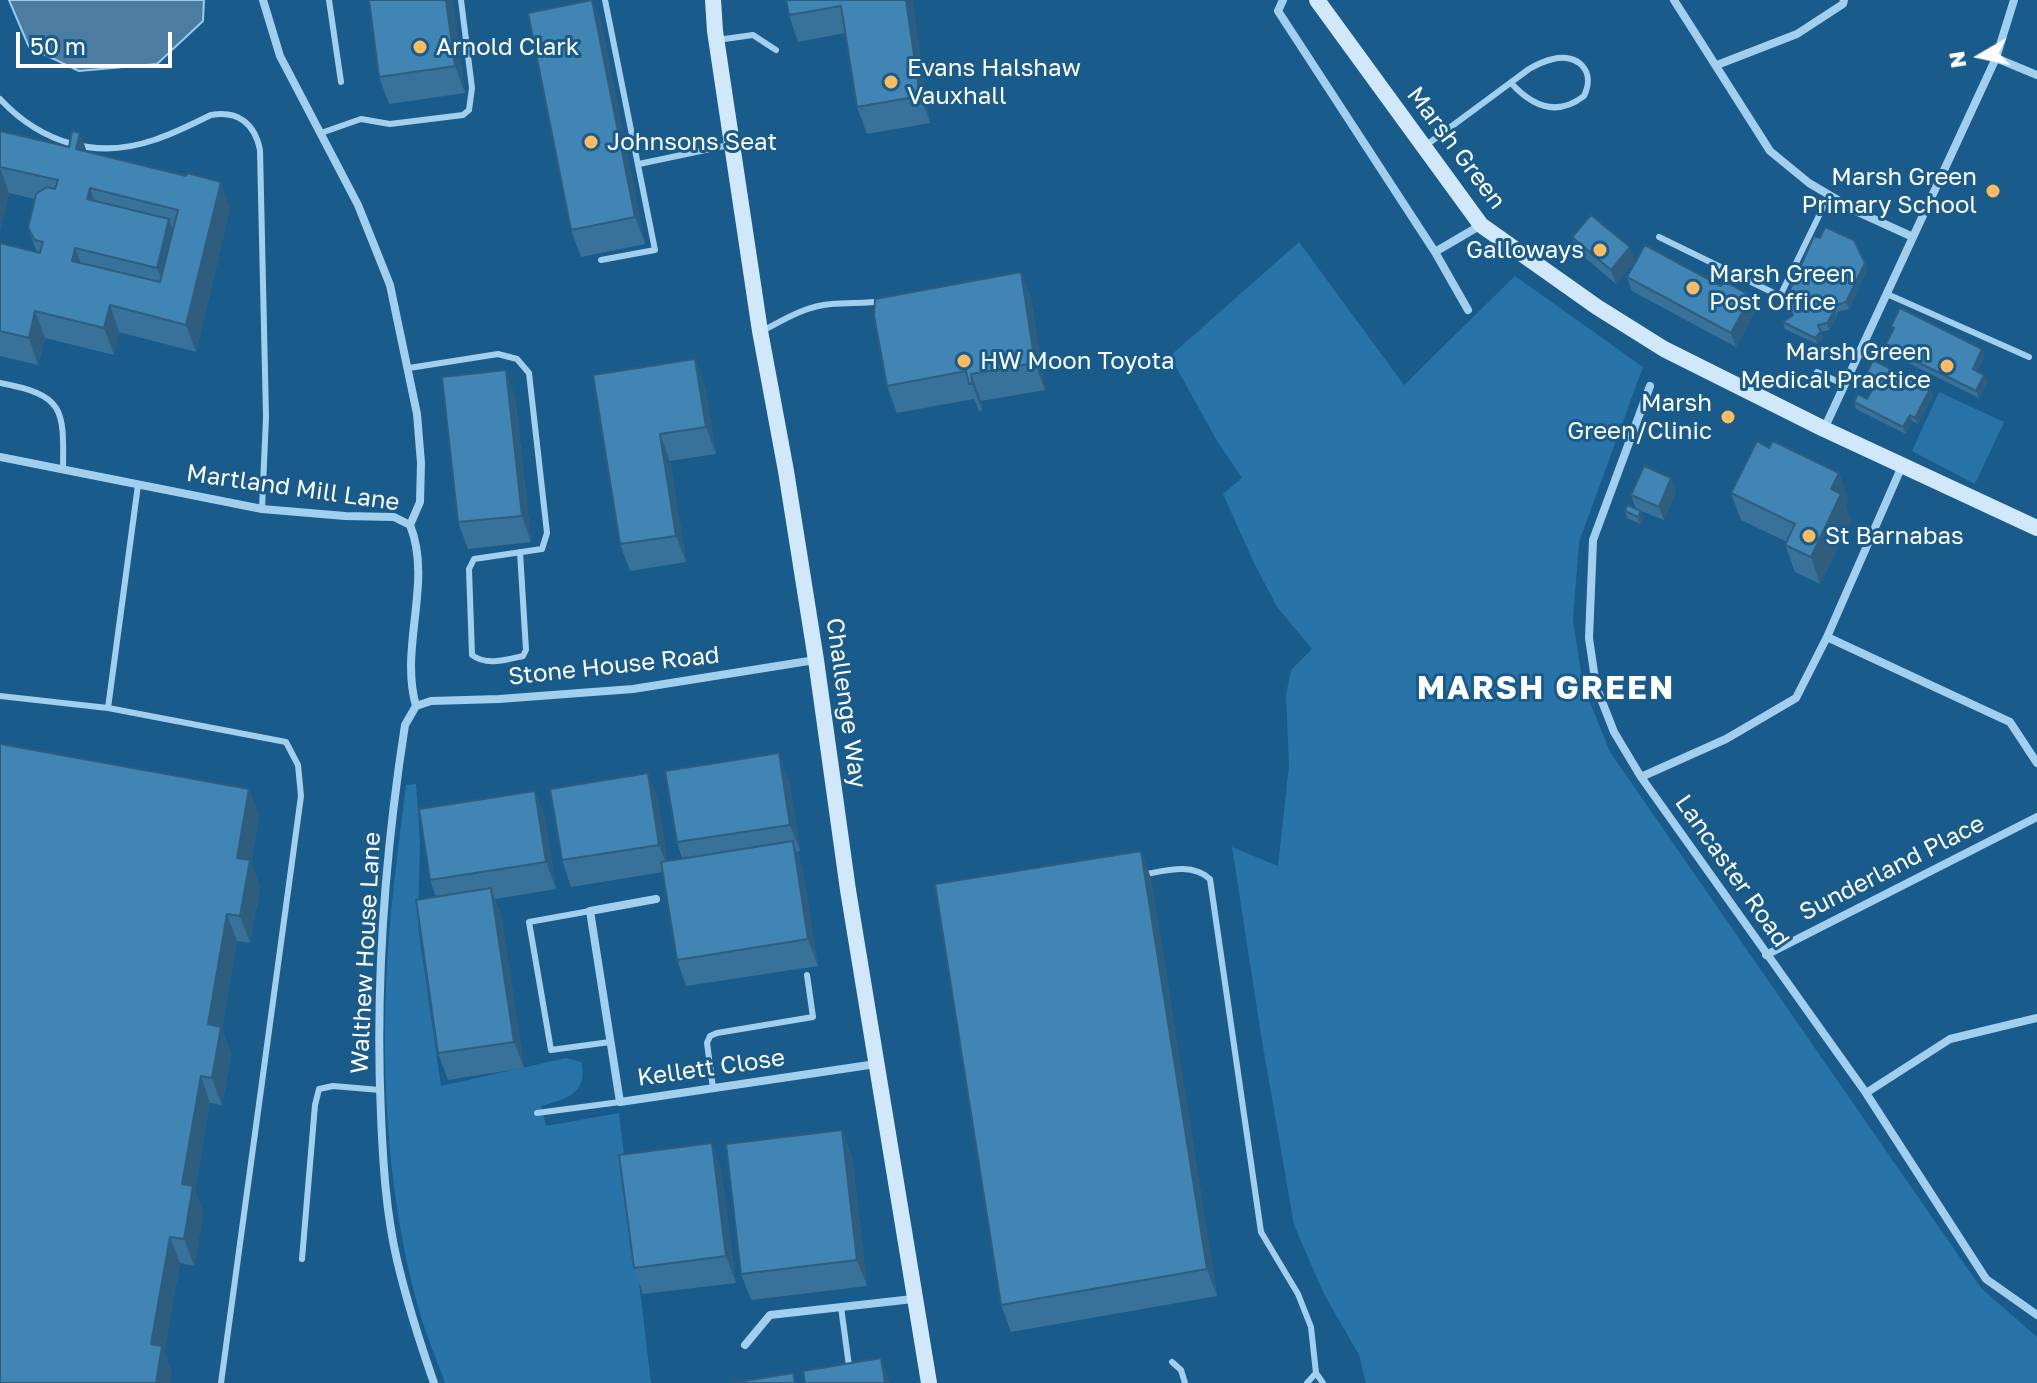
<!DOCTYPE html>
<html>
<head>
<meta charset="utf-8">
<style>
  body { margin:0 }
  #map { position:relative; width:2037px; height:1383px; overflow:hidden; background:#195b8b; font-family:"Golos Text",sans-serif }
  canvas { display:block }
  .north { position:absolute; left:1941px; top:16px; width:80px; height:80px; -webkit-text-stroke:6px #195b8b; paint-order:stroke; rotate:261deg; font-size:22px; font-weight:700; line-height:32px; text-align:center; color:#fff }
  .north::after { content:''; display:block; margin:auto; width:28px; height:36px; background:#fff; clip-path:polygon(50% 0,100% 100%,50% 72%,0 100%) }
  .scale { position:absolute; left:16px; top:32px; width:156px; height:36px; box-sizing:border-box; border:4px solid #fff; border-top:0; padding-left:10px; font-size:24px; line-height:28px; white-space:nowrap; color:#fff; -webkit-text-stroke:6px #195b8b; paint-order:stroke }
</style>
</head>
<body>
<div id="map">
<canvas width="2037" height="1383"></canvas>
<div class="north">N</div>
<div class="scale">50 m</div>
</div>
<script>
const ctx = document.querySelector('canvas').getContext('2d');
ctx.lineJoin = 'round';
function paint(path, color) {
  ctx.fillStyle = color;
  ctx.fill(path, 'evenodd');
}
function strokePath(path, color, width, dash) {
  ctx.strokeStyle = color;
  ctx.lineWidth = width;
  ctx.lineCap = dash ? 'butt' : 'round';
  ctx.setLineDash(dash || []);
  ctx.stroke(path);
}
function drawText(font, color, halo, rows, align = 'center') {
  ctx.font = font + ' "Golos Text",sans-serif';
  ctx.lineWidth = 6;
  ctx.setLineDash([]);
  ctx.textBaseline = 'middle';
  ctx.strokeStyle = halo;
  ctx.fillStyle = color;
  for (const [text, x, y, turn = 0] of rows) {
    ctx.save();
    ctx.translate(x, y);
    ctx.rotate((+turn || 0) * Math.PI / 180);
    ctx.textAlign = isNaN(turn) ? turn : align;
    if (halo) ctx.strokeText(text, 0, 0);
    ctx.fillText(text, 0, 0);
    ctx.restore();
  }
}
paint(new Path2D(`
  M1299 242 1404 385 1515 276 1643 367 1579 542 1573 620 1583 685 1610 752 1981 1288 2037 1337V1383H1366L1359 1355 1324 1294 1294 1225 1261 1035 1232 847 1278 866 1289 766 1286 695 1291 670 1312 649 1277 607 1254 563 1223 494 1242 478 1217 441 1170 356Z
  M1939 392 2004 422 1975 484 1912 451Z
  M416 784 420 840 418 926 441 1086 566 1058 581 1062C589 1093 566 1099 541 1106L546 1126 619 1113 651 1383H445C436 1357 424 1330 417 1303 385 1185 380 1057 389 935 393 885 400 835 406 785Z`), '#2874a8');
const water = new Path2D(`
  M9 0H204L203 21 157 64 79 71 29 47Z`);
paint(water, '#4c7c9f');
strokePath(water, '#96ccf0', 2);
strokePath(new Path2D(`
  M329 0 341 82
  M717 40 753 35 776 50
  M0 99C41 143 96 160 154 140 173 134 192 124 211 115 238 110 255 124 260 150L266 417 262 509
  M321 133 361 119 390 124 463 115 469 110 472 88 461 0
  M1425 146 1529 69C1536 65 1544 61 1553 59 1578 53 1596 71 1584 96 1557 117 1532 106 1511 83
  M639 164 729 145
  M1659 237 1780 296 1829 195
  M601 260 655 250 605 0
  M1887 294 2029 357
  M764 330C785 319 806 306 831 304 849 302 865 304 883 301
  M409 368 498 354 517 359 529 373 547 533 542 549 474 559 469 569 472 655C486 666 506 660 523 656L526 650 520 552
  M1817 372 1845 385
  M0 383C64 395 64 408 63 469
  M0 696 108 708 286 742 298 765 301 796 221 1383
  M108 708 138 485
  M1141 875C1165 871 1191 862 1210 879L1261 1232 1298 1294 1311 1327 1316 1373 1307 1383
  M590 911 529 922 551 1050 610 1042
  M713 1088 707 1043 710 1036 717 1033 813 1017 807 975
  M537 1113 620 1102
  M302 1259 315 1105 319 1089 333 1086 380 1090
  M841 1307 849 1366
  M1172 1362 1181 1370 1185 1383
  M1316 1373 1323 1383`), '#a3cfee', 6);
strokePath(new Path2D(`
  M263 0 280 56 358 205 390 285 417 414 421 463 420 502 410 525
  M1283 0 1278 11 1435 252 1481 225
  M1674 0 1770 151 1809 183 1858 212 1913 237
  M1996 58 2037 75
  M1717 65 1797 34 1843 4 1844 0
  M1435 252 1468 310
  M1650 386 1593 540 1589 638 1596 686 1614 732 1641 777 1866 1093 1986 1279 2037 1315
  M1824 429 1996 58 2014 0
  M0 457 262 509 345 516 394 517 410 525
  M410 525C433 582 399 647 416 706
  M1827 637 2010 722 2037 763
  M416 706 405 725C385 853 375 985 381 1115 383 1163 386 1213 397 1260 407 1302 420 1343 434 1383
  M416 706 431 701 499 699 633 689 815 660
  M1641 777 1726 739 1796 698 1827 637 1902 466
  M656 899 590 911 620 1102 876 1064
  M1766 955 2037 817
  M1866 1093 1950 1039 2037 1018
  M745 1345 770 1315 913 1299`), '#a3cfee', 8);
strokePath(new Path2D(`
  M713 0 715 31 760 331 786 471 816 660 848 890 929 1383
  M1317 0 1481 225 1597 307 1664 349 1824 429 2037 528`), '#d0e8fa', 16);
paint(new Path2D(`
  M452 0 465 93 389 104 379 77Z
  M592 0 602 27 645 244 581 257 571 230Z
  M786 0H912L930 123 867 134 857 107 845 33 798 42 789 15Z
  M0 131 87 152 230 208 196 352 119 332 114 355 45 338 38 365 0 356V243L37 253 28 228 35 199 9 193 0 232Z
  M1572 237 1635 261 1616 284 1577 251Z
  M1820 238 1865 263 1867 270 1849 309 1837 312V317L1829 330 1821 332 1823 339 1817 344 1785 329 1783 322 1792 315 1789 306 1793 303Z
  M1021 272 1031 299 1045 390 981 401 982 410 979 411 974 399 897 413 887 386Z
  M1627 277 1756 310 1736 347 1632 291Z
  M1891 326 1985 356 1977 371 1984 375 1987 382 1979 398 1888 353 1885 346 1893 330Z
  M593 375 705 386 716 454 670 461 686 562 630 571 620 544Z
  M1864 379 1930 389 1933 396 1918 424 1912 421 1906 434 1856 409 1854 402 1867 399 1873 389 1866 386Z
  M515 396 531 542 468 549 458 522Z
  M1769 448 1839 473 1848 500 1845 506 1851 521 1820 584 1795 572 1785 545 1787 542 1741 520 1731 493Z
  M1671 478 1676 491 1664 520 1636 509 1631 495Z
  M1625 511 1643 518 1640 524 1627 518Z
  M789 780 800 851 797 852 802 868 818 966 686 986 677 960 663 872 571 887 562 860 658 800 667 861 682 858 677 842Z
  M249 789 259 816 251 863 260 887 250 943 237 941 222 1028 231 1054 222 1105 210 1103 195 1190 203 1213 194 1266 180 1263 164 1352 172 1373 0 1383Z
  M535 791 545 818 556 889 495 899 501 915 524 1068 448 1080 438 1053 436 897 430 880Z
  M1151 878 1217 1296 1011 1332 1001 1305Z
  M842 1130 852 1157 867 1286 751 1300 741 1274Z
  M712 1143 721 1170 736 1283 643 1294 634 1268Z`), '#38729b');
paint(new Path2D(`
  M446 0H452L465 93 455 66Z
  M592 0 602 27 645 244 635 217Z
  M906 0H912L930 123 920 96Z
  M80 133 90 160 76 149Z
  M0 168 9 193 0 232Z
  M221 182 230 208 196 352 186 325Z
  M90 188 99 215 87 199Z
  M169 219 179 246 167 294 157 268Z
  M1630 247 1635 261 1616 284 1611 270Z
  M75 248 85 274 72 261Z
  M1865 263 1867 270 1849 309 1846 302Z
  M1021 272 1031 299 1045 390 1035 363Z
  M1751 296 1756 310 1736 347 1731 333Z
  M110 305 119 332 114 355 104 328Z
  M1834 306 1837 317 1829 330 1827 323Z
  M35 311 45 338 38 365 29 338Z
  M1821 332 1823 339 1817 344 1815 338Z
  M1982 349 1985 356 1975 376 1973 369Z
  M695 359 705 386 716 454 706 427Z
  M506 370 515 396 531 542 522 516Z
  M971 374 981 401 982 410 972 384Z
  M1984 375 1987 382 1979 398 1976 391Z
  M1930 389 1933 396 1918 424 1915 418Z
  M1910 415 1912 421 1906 434 1903 427Z
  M660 434 670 461 686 562 676 536Z
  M1839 473 1848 500 1845 506 1851 521 1820 584 1811 557 1831 489Z
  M1671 478 1676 491 1664 520 1659 507Z
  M1641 511 1643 518 1640 524 1638 517Z
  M779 753 789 780 800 851 790 825Z
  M648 773 658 800 669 872 659 845Z
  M249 789 259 816 251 863 260 887 250 943 240 916 237 858Z
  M535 791 545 818 556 889 546 862Z
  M793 841 802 868 818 966 808 939Z
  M1141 851 1151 878 1217 1296 1207 1269Z
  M491 888 501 915 524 1068 514 1042Z
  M227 914 237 941 222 1028 231 1054 222 1105 212 1078 208 1024Z
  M201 1076 210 1103 195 1190 203 1213 194 1266 184 1239 182 1184Z
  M842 1130 852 1157 867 1286 857 1260Z
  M712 1143 721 1170 736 1283 726 1256Z
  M170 1237 180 1263 164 1352 172 1373 170 1383H156L151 1344Z
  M881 1358 890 1383H885Z`), '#2e5d7e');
const building = new Path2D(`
  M369 0H446L455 66 379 77Z
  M592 0 635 217 571 230 528 13Z
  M786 0H906L920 96 857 107 841 6 789 15Z
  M0 131 69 147 72 131 80 133 76 149 186 176 187 173 221 182 186 325 110 305 104 328 35 311 29 338 0 331V243L40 253 43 242 35 240 28 228 36 194 47 187 55 189 58 180 0 167ZM90 188 178 210 160 282 72 261 75 248 157 268 169 219 87 199Z
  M1591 215 1630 247 1611 270 1572 237Z
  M1825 227 1854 240 1865 263 1846 302 1834 306V311L1827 323 1818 325 1821 332 1815 338 1783 322 1793 315 1789 306 1793 303 1789 292 1814 236 1820 238Z
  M1645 245 1721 286 1724 281 1751 296 1731 333 1627 277Z
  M1021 272 1035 363 971 374 972 384H969L966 371 887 386 874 316 875 299Z
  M1900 308 1982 349 1973 369 1984 375 1976 391 1885 346 1894 328 1891 326Z
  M695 359 706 427 660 434 676 536 620 544 593 375Z
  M1873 360 1930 389 1915 418 1910 415 1903 427 1854 402 1858 394 1867 399 1875 384 1864 379Z
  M506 370 522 516 458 522 442 377Z
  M1757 441 1769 448 1773 441 1839 473 1831 489 1841 494 1811 557 1785 545 1795 524 1731 493Z
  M1644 466 1671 478 1659 507 1631 495Z
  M1627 505 1641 511 1638 517 1625 511Z
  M0 744 249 789 237 858 250 860 240 916 227 914 208 1024 221 1027 212 1078 201 1076 182 1184 193 1186 184 1239 170 1237 151 1344 162 1346 156 1383H0Z
  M779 753 790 825 677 842 665 771Z
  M648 773 659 845 562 860 550 789Z
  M535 791 546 862 430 880 419 809Z
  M793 841 808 939 677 960 661 862Z
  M1141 851 1207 1269 1001 1305 935 884Z
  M491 888 514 1042 438 1053 416 900Z
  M842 1130 857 1260 741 1274 726 1144Z
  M712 1143 726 1256 634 1268 619 1155Z
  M881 1358 885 1383H805L803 1371Z
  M793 1373 795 1383H732Z`);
paint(building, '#4185b4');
strokePath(building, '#2e5d7e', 2);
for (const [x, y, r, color] of [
  [420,47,8,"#ffbb60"],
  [891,82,8,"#ffbb60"],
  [591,142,8,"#ffbb60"],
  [1993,191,8,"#ffbb60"],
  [1600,250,8,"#ffbb60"],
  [1693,288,8,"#ffbb60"],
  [964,361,8,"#ffbb60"],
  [1947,366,8,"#ffbb60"],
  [1728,417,8,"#ffbb60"],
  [1809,536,8,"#ffbb60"]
]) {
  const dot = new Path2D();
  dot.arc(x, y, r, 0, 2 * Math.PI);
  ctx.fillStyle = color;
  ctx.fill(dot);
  strokePath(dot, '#195b8b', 3);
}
drawText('24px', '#fff', '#195b8b', [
  ["Arnold Clark",436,47],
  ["Evans Halshaw",907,68],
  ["Vauxhall",907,96],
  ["Johnsons Seat",607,142],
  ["Marsh Green",1977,177,"right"],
  ["Primary School",1977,205,"right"],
  ["Galloways",1584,250,"right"],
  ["Marsh Green",1709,274],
  ["Post Office",1709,302],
  ["Marsh Green",1931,352,"right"],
  ["Medical Practice",1931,380,"right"],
  ["HW Moon Toyota",980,361],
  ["Marsh",1712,403,"right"],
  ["Green/Clinic",1712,431,"right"],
  ["St Barnabas",1825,536]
], 'left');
drawText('24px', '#fff', '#195b8b', [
  ["Marsh Green",1456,148,53],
  ["Martland Mill Lane",293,488,8],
  ["Stone House Road",614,666,-6],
  ["Challenge Way",846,703,82],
  ["Sunderland Place",1892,868,-27],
  ["Lancaster Road",1732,871,55],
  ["Walthew House Lane",366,953,-87],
  ["Kellett Close",711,1068,-8]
]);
ctx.letterSpacing = '2px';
drawText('bold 32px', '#fff', '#195b8b', [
  ["MARSH GREEN",1546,689]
]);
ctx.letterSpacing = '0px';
</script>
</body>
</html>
